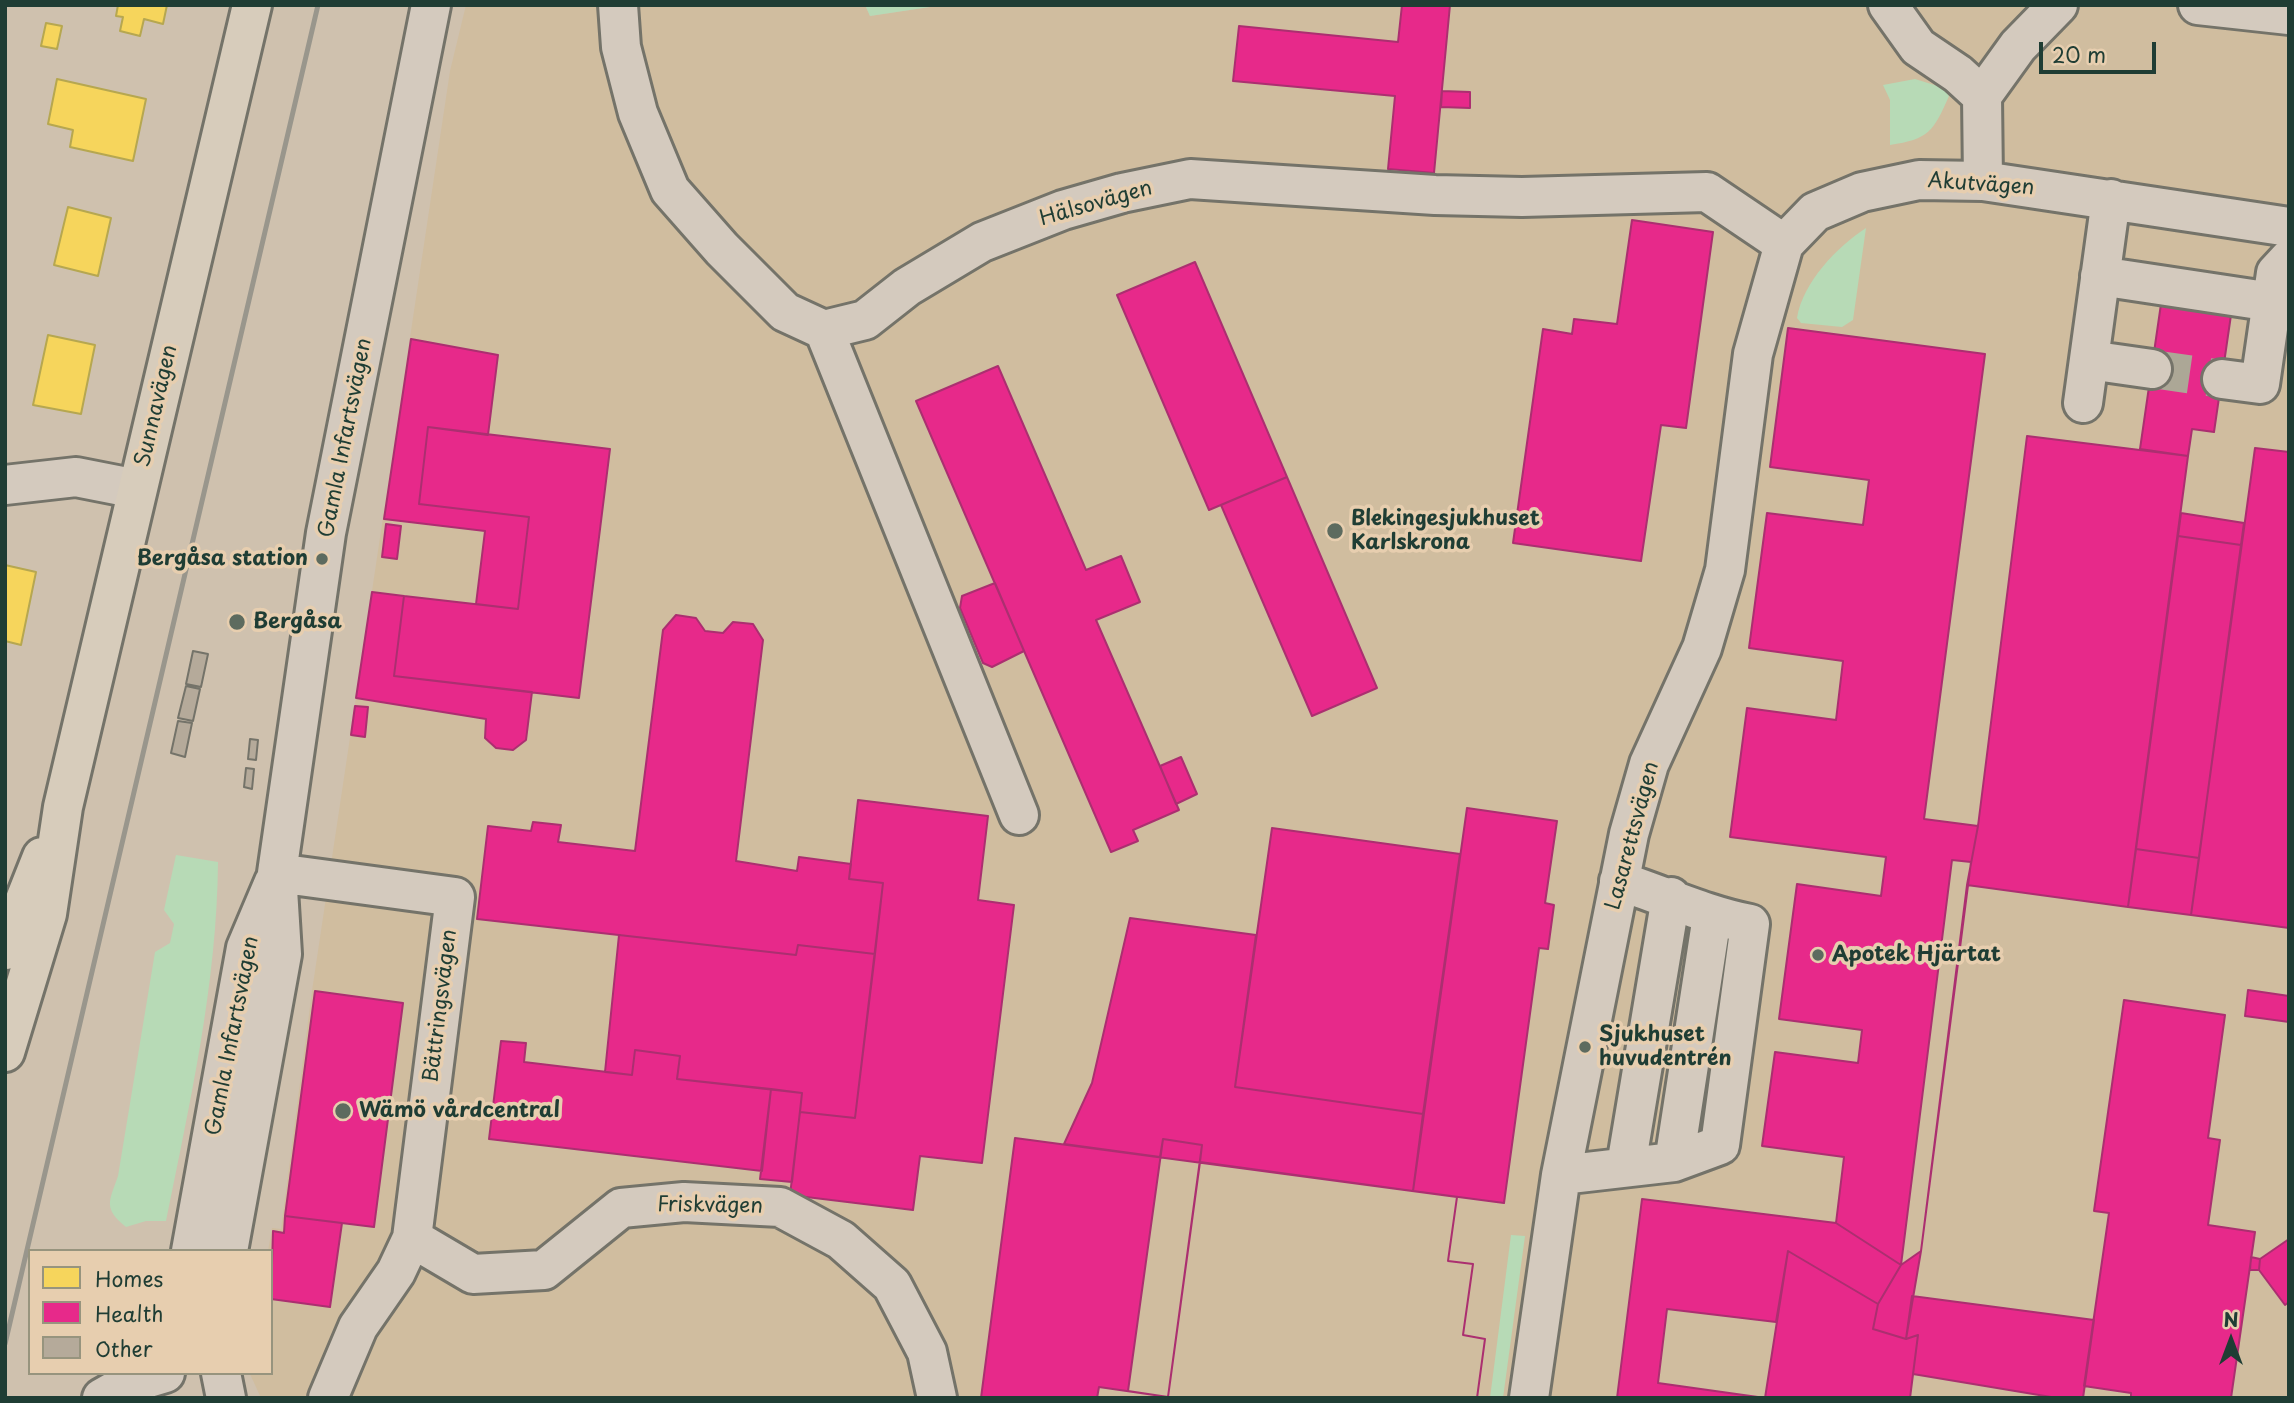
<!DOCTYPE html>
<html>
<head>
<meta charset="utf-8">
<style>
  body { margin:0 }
  #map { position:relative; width:2294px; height:1403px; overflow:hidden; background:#cfc1ae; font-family:"Playpen Sans",sans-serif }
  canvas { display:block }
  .frame { position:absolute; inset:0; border:7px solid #1f3d34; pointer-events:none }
  .legend { position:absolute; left:28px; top:1249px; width:245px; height:126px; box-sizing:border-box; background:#e7ceaf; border:2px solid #97947e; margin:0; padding:9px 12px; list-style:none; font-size:21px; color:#1f3d34 }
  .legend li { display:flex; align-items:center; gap:14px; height:35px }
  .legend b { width:35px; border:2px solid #97947e }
  .north { position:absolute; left:2196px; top:1305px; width:70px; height:70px; -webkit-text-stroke:5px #e7ceaf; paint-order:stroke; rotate:0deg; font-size:19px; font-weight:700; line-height:28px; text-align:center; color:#1f3d34 }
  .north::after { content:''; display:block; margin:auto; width:24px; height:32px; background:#1f3d34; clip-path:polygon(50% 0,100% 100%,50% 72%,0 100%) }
  .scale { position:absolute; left:2039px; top:42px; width:117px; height:32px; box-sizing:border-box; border:4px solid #1f3d34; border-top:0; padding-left:9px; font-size:21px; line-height:24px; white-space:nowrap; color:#1f3d34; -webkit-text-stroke:5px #e7ceaf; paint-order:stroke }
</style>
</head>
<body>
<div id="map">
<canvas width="2294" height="1403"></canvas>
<div class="frame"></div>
<ul class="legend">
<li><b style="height:19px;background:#f6d55c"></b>Homes</li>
<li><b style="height:19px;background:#e7298a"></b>Health</li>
<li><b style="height:19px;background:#b5aa9a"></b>Other</li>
</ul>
<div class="north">N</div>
<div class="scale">20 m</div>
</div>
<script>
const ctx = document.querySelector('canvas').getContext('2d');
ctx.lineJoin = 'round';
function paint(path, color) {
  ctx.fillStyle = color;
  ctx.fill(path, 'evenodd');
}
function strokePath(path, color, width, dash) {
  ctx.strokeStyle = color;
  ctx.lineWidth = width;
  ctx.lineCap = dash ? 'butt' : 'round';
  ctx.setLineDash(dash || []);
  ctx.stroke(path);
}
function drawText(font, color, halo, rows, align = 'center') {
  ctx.font = font + ' "Playpen Sans",sans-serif';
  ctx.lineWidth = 7;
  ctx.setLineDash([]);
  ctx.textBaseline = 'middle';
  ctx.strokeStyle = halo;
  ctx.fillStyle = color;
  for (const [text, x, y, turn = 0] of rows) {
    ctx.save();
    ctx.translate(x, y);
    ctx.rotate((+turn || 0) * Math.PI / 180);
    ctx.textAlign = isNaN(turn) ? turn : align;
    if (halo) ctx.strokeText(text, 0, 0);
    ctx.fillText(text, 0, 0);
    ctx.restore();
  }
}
paint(new Path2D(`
  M466 5H865L870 16 943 5H2289V1398H261L250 1374 271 1373V1251H268L272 1228 281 1229 312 991 450 71Z`), '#d0bd9f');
paint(new Path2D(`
  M865 5H943L870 16Z
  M1915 79 1944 88 1949 96C1933 132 1929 139 1890 145V100L1883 85Z
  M1866 228 1853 320 1842 327 1801 323 1797 318C1803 282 1837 247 1866 228Z
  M176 855 218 862C217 984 190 1102 166 1221H146L126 1227C103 1208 109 1202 118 1176L155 952 170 943 174 924 164 910Z
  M1511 1235 1525 1236 1503 1398H1490Z`), '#b7dab6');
const homes = new Path2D(`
  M118 5H167L163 24 144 19 140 36 120 31 123 17 116 16Z
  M46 23 62 26 57 49 41 46Z
  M57 79 146 99 133 161 70 147 73 130 48 124Z
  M68 207 111 218 98 276 54 265Z
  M48 335 95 345 81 414 33 405Z
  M5 565 36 572 21 645 5 641Z`);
paint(homes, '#f6d55c');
strokePath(homes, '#b6a750', 2);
const health = new Path2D(`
  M1402 5H1450L1434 173 1388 169 1395 96 1233 81 1239 26 1398 42Z
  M1442 91 1470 92V108L1441 107Z
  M1632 220 1713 232 1686 428 1661 425 1641 561 1513 543 1543 329 1572 334 1574 319 1617 324Z
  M1195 262 1287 477 1209 510 1117 295Z
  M2161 304 2231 315 2214 432 2192 429 2188 456 2140 449Z
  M1788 328 1985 354 1924 819 1978 826 1967 885 1921 1251 1901 1265 1836 1223 1844 1157 1762 1146 1775 1052 1858 1063 1862 1030 1779 1019 1797 884 1881 896 1886 857 1730 837 1747 708 1836 720 1843 661 1749 648 1767 513 1863 525 1869 480 1770 467Z
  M411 339 498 355 488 435 428 427 419 504 529 517 518 609 476 604 485 531 384 519Z
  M998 366 1086 570 1121 556 1140 602 1096 620 1179 810 1133 830 1138 841 1111 852 916 401Z
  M428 427 610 449 579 698 394 676 404 596 518 609 529 517 419 504Z
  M2027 436 2188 456 2128 907 1967 885 1978 826Z
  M2255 448 2289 452V928L2191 915Z
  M1287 477 1377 688 1312 716 1221 505Z
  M2181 513 2244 523 2241 545 2178 536Z
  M386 524 401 526 397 559 382 557Z
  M2178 536 2241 545 2199 858 2136 849Z
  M995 583 1024 651 992 667 983 663 960 608 962 596Z
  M372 592 404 596 394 676 532 692 526 740 513 750 496 748 485 738 486 719 356 698Z
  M676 615 696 618 705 631 723 633 733 622 753 624 763 640 736 861 797 871 799 857 851 864 849 879 883 883 875 954 798 945 796 955 477 919 488 826 531 831 533 822 561 825 558 842 635 851 663 630Z
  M355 706 368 707 365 737 351 735Z
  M1181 757 1197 794 1176 804 1160 766Z
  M858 800 988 816 978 900 1014 905 982 1163 920 1156 913 1210 790 1195 800 1112 855 1118 883 883 849 879Z
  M1467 808 1557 821 1545 903 1554 905 1548 949 1539 948 1504 1203 1413 1191Z
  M1272 828 1460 854 1423 1114 1235 1087Z
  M2136 849 2199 858 2191 915 2128 907Z
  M1952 860 1971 862 1921 1251 1906 1339 1873 1329 1878 1304 1901 1265Z
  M1130 918 1256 935 1235 1087 1423 1114 1413 1191 1200 1162 1202 1145 1163 1139 1160 1157 1064 1144 1092 1083Z
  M619 935 796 955 798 945 875 954 855 1118 800 1112 802 1093 677 1079 680 1056 635 1050 632 1075 605 1072Z
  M2248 990 2289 996V1022L2245 1016Z
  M315 991 403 1003 374 1227 285 1216Z
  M2124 1000 2225 1015 2208 1138 2220 1140 2208 1225 2255 1232 2231 1398H2131V1393L2084 1386 2109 1213 2094 1211Z
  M501 1041 526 1043 524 1062 632 1075 635 1050 680 1056 677 1079 771 1089 762 1171 489 1139Z
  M771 1089 802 1093 792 1182 760 1179Z
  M1015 1138 1457 1197 1448 1261 1473 1264 1463 1335 1485 1339 1477 1398H981Z
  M1163 1139 1202 1145 1168 1397 1128 1391Z
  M1200 1162 1457 1197 1448 1261 1473 1264 1463 1335 1485 1339 1477 1398H1097L1099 1387 1168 1397Z
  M1642 1199 1836 1223 1901 1265 1878 1304 1788 1251 1776 1322 1667 1309 1658 1383 1765 1398H1617Z
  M285 1216 342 1223 330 1307 271 1299 273 1231 284 1233Z
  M2289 1239V1302L2285 1305 2259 1270 2260 1259Z
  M1788 1251 1878 1304 1873 1329 1906 1339 1918 1335 1910 1398H1765Z
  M2251 1257 2260 1259 2259 1270H2250Z
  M1912 1296 2094 1320 2083 1398H2057L1913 1374 1918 1335 1906 1339Z`);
paint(health, '#e7298a');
strokePath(health, '#ab2f70', 2);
const building = new Path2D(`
  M193 651 208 654 201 687 186 684Z
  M186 686 200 689 193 721 178 718Z
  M178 721 192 723 185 757 171 753Z
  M250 739 258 740 256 760 248 759Z
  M246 768 254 769 252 789 244 787Z`);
paint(building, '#b5aa9a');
strokePath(building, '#747369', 2);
strokePath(new Path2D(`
  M2152 369 2222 379`), '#aca796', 38, [38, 19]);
const minor = new Path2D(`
  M618 5 621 47 638 113 670 190 722 249 785 312 824 330 865 320 907 287 982 242 1063 210 1122 193 1190 179 1435 195 1522 197 1707 192 1784 244
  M1888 5 1918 47 1958 74 1982 96
  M2198 5 2289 15
  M1982 96 2018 46 2058 5
  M1982 96 1983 181
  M2100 276 2272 302
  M824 330 1019 815
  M2089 360 2152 369
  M2222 379 2260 384 2276 273 2289 259
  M2083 403 2111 199
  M5 485 76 477 137 489
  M277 873 455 897 412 1238 396 1272 358 1327 328 1398
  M1674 1162 1712 916
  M1626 1166 1671 897
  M1561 1175 1674 1162 1720 1145 1750 924C1704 915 1663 895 1619 881
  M412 1238 473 1274 544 1270 621 1208 684 1202 780 1207 841 1240 892 1285 927 1352 937 1398
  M191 1251 246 948 274 882
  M228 1251 282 954 277 873 326 533 431 5
  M221 1373 226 1398
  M102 1398 125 1385 165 1373
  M1529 1398 1561 1175 1629 834 1649 764 1702 648 1725 570 1753 354 1784 244 1815 212 1862 192 1919 180 1983 181 2289 227`);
const major = new Path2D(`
  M5 950 42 857
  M5 1052 47 914 63 807 252 5`);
strokePath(minor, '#747369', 44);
strokePath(major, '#747369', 44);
strokePath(minor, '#d4cabe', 38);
strokePath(major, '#d7ccbb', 38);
strokePath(new Path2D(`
  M5 1344 318 5`), '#99968c', 5);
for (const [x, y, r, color] of [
  [1335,531,9,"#5d6b5f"],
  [322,559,7,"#5d6b5f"],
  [237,622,9,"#5d6b5f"],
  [1818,955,7,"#5d6b5f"],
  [1585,1047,7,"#5d6b5f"],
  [343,1111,9,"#5d6b5f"]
]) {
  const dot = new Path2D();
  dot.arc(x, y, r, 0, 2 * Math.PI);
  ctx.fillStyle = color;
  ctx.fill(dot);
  strokePath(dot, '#e7ceaf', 2.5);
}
drawText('21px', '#1f3d34', '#e7ceaf', [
  ["Akutvägen",1981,185,4],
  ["Hälsovägen",1096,204,-16],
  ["Sunnavägen",157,406,-77],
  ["Gamla Infartsvägen",346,438,-79],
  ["Lasarettsvägen",1633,836,-75],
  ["Bättringsvägen",441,1006,-83],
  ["Gamla Infartsvägen",233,1036,-79],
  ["Friskvägen",710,1206,1]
]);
drawText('bold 21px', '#1f3d34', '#e7ceaf', [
  ["Blekingesjukhuset",1351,519],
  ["Karlskrona",1351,543],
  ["Bergåsa station",308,559,"right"],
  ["Bergåsa",253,622],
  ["Apotek Hjärtat",1832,955],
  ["Sjukhuset",1599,1035],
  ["huvudentrén",1599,1059],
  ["Wämö vårdcentral",359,1111]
], 'left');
</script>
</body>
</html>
